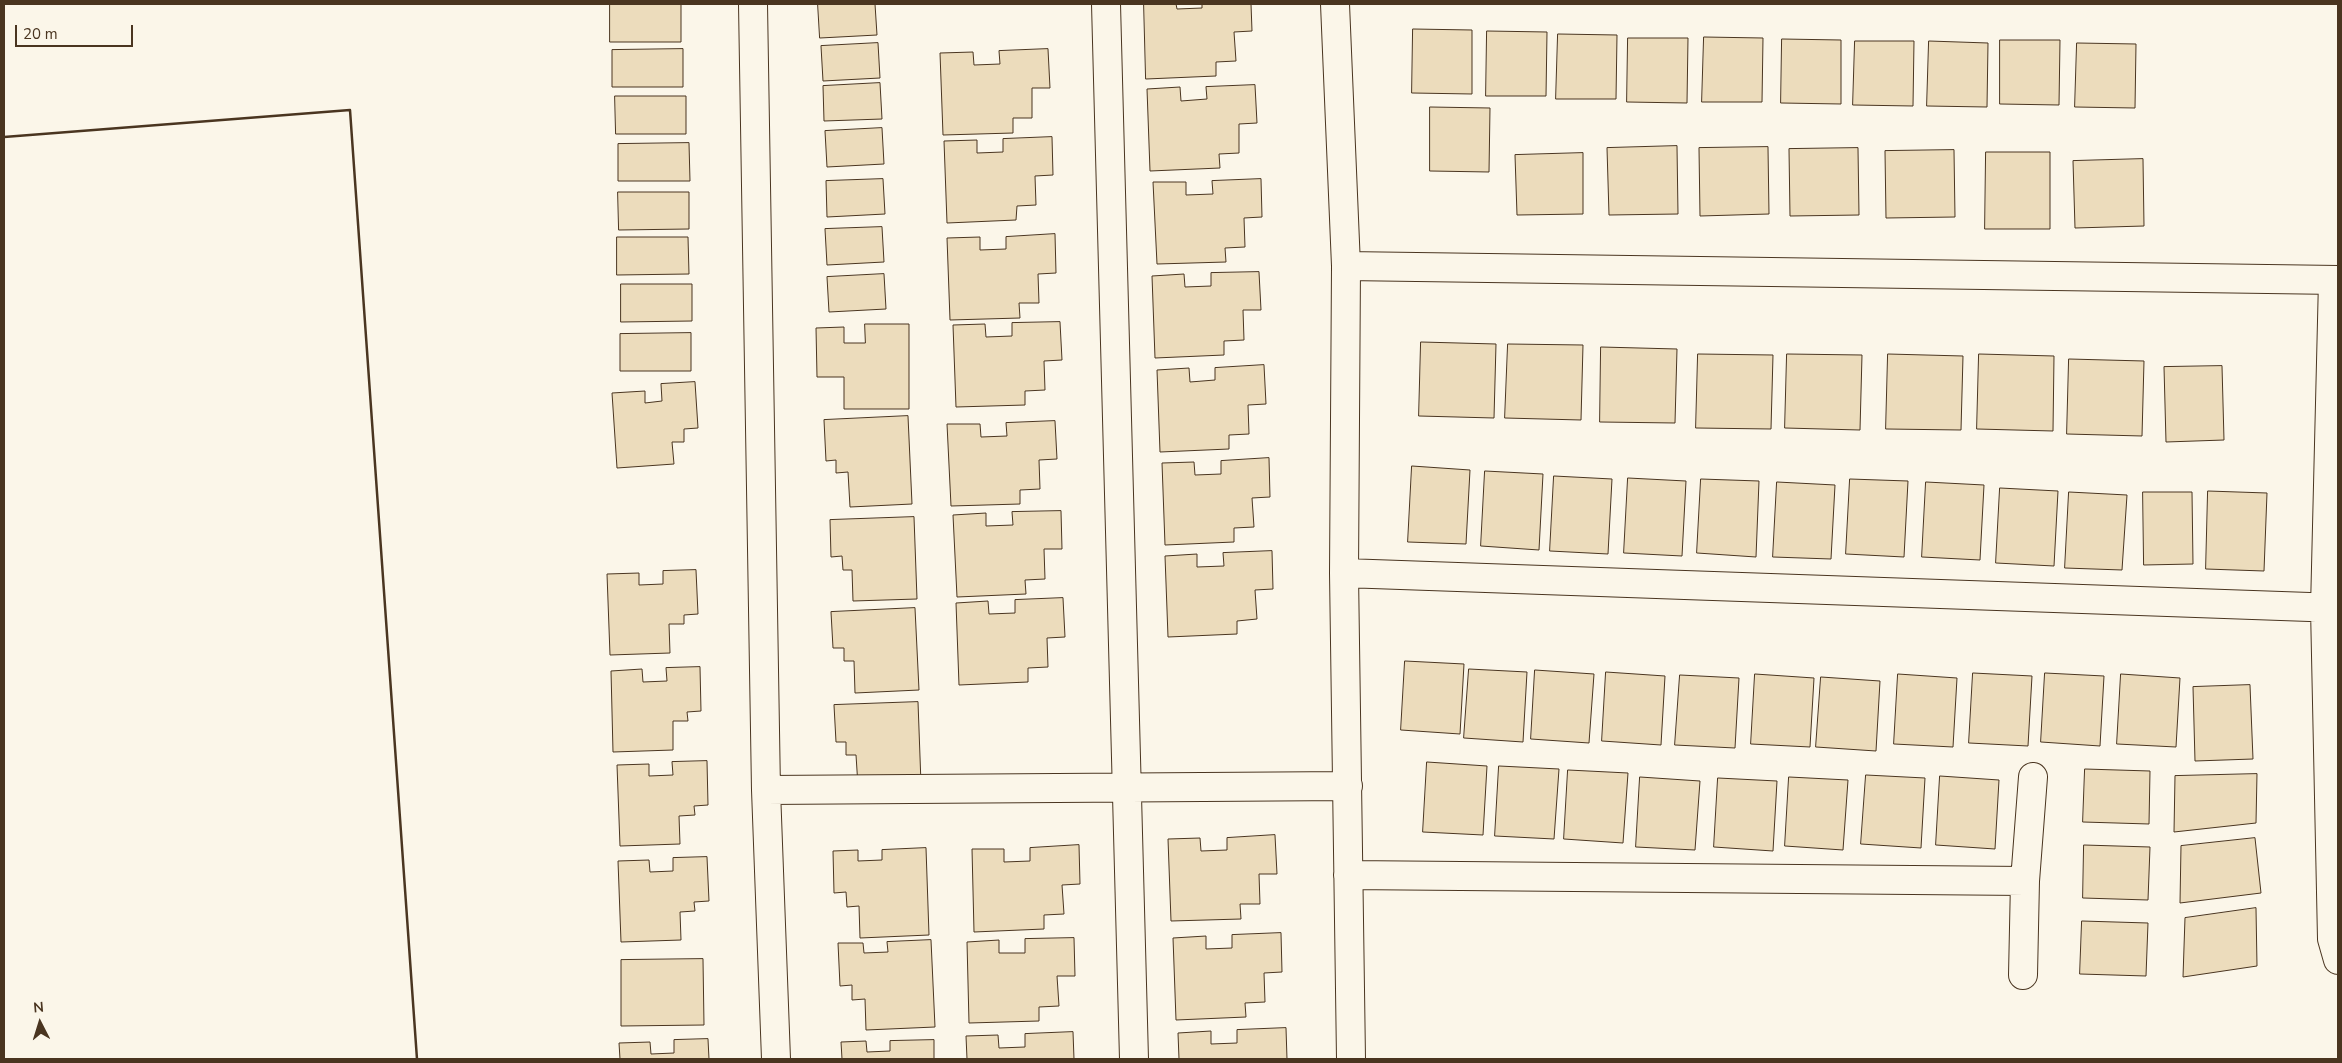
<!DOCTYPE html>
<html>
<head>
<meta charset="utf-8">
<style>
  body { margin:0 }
  #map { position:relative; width:2342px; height:1063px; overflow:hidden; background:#fbf6e9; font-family:"Nunito Sans",sans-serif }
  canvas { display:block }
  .frame { position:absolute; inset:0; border:5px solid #4a3520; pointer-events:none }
  .north { position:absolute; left:15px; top:998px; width:50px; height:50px; -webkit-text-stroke:4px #fbf6e9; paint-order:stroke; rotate:355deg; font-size:14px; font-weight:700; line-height:20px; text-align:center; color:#4a3520 }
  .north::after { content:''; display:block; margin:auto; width:18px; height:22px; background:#4a3520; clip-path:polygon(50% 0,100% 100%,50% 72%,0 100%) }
  .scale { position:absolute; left:15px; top:25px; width:118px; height:22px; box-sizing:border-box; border:2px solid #4a3520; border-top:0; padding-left:6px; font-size:15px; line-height:18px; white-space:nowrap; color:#4a3520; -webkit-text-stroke:4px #fbf6e9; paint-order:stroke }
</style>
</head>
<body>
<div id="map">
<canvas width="2342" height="1063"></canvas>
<div class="frame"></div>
<div class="north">N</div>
<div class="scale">20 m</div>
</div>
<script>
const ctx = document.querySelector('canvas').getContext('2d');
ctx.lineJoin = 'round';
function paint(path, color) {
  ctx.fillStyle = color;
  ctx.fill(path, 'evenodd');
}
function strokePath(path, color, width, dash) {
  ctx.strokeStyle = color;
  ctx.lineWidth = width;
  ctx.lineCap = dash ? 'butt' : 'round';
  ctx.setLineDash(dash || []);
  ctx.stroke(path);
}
const building = new Path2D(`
  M610 4H681V42H610Z
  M818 4H875L877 35 820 38Z
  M1144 4H1176L1177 9 1202 8V4H1251L1252 31 1234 32 1236 61 1216 62V76L1146 79Z
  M1413 29 1472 30V94L1412 93Z
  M1487 31 1547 32 1546 96H1486Z
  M1558 34 1617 35 1616 99H1556Z
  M1704 37 1763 38 1762 102H1702Z
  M1628 38H1688L1687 103 1627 102Z
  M1782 39 1841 40V104L1781 103Z
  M2000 40H2060L2059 105 2000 104Z
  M1855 41H1914L1913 106 1853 105Z
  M1929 41 1988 43 1987 107 1927 106Z
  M878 43 880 78 823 81 821 46Z
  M2077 43 2136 44 2135 108 2075 107Z
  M683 49V87H612V50Z
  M1048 49 1050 88H1032V118H1013V133L943 135 940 53 973 52 974 65 1000 64 999 51Z
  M880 83 882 119 824 121 823 86Z
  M1255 85 1257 123 1239 124V153L1219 154 1220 168 1150 171 1147 89 1180 87 1181 101 1207 99 1206 87Z
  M615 96H686V134H616Z
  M1430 107 1490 108 1489 172 1430 171Z
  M882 128 884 164 827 167 825 131Z
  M1052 137 1053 175 1035 176 1036 205 1017 206 1016 220 947 223 944 141 977 140V153L1003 152V139Z
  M689 143 690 181H618V144Z
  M1677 146 1678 214 1609 215 1607 148Z
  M1768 147 1769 214 1700 216 1699 148Z
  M1858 148 1859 215 1790 216 1789 149Z
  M1954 150 1955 217 1886 218 1885 151Z
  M1986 152H2050V229H1985Z
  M1583 153V214L1517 215 1515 155Z
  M2143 159 2144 226 2075 228 2073 161Z
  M883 179 885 214 827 217 826 181Z
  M1261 179 1262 217 1244 218 1245 247 1225 248 1226 262 1157 264 1153 182H1186V195L1213 194 1212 181Z
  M618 192H689V229L619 230Z
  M882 227 884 262 827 265 825 229Z
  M1055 234 1056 273 1038 274 1039 303H1019L1020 318 950 320 947 238 980 237V250L1006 249V237Z
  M617 237H688L689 274 617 275Z
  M1259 272 1261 310H1243L1244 340 1224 341V355L1155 358 1152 276 1184 274 1185 287 1211 286V273Z
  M884 274 886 309 829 312 827 277Z
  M621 284H692V321L621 322Z
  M1060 322 1062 360 1044 361 1045 390 1025 391V405L956 407 953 325 985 324 986 337 1012 336V323Z
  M865 324H909V409H844V377H817L816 328 844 327V343H865Z
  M691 333V371H620V334Z
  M1421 342 1496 344 1494 418 1419 416Z
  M1508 344 1583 345 1581 420 1505 418Z
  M1601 347 1677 349 1675 423 1600 422Z
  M1698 354 1773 355 1771 429 1696 428Z
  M1787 354 1862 355 1860 430 1785 428Z
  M1888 354 1963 356 1961 430 1886 429Z
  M1979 354 2054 356 2053 431 1977 429Z
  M2069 359 2144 361 2142 436 2067 434Z
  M1264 365 1266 404 1248 405 1249 434 1229 435V449L1160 452 1157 370 1189 368 1190 382 1215 380V368Z
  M2222 366 2224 440 2166 442 2164 367Z
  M695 382 698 428 684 429V442H672L674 464 617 468 612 393 645 391V403L662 401 661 384Z
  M908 416 912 504 850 507 848 472 836 473V460L826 461 824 420Z
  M1055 421 1057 459 1039 460 1040 489 1020 490V504L951 506 947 424H980L981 437 1007 436 1006 423Z
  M1269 458 1270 497 1252 498 1254 527 1234 528V542L1165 545 1162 463 1194 462 1195 475 1221 474V461Z
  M1412 466 1470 470 1466 544 1408 542Z
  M1485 471 1543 474 1539 550 1481 546Z
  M1554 476 1612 479 1608 554 1550 551Z
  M1628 478 1686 481 1682 556 1624 553Z
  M1701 479 1759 481 1756 557 1697 553Z
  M1850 479 1908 481 1904 557 1846 554Z
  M1777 482 1835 485 1831 559 1773 557Z
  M1926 482 1984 485 1980 560 1922 557Z
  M2000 488 2058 491 2054 566 1996 563Z
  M2208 491 2267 493 2264 571 2206 569Z
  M2069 492 2127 495 2122 570 2065 568Z
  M2143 492H2192L2193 564 2144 565Z
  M1061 511 1062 549H1044L1045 579 1025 580 1026 594 957 597 953 515 986 513V526L1013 525 1012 512Z
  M914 517 917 599 853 601 852 570H843L842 556 831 557 830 520Z
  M1272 551 1273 589 1255 590 1257 619 1237 621V634L1168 637 1165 556 1197 554V567L1224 566 1223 553Z
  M696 570 698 614 684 615V624H669L670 653 610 655 607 574 639 573V585L663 584V571Z
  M1063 598 1065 637 1047 638 1048 667 1028 668V682L959 685 956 603 988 601 989 614 1015 613V600Z
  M915 608 919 690 855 693 854 661H844V648H833L831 612Z
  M1405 661 1464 664 1460 734 1401 730Z
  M700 667 701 711 687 712 688 721H673V750L613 752 611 671 642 669 643 682 667 681 666 668Z
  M1469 669 1527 672 1523 742 1464 738Z
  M1535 670 1594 674 1589 743 1531 739Z
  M1606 672 1665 676 1661 745 1602 741Z
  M1973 673 2032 676 2028 746 1969 743Z
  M2045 673 2104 676 2100 746 2041 742Z
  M1755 674 1814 678 1810 747 1751 744Z
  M1898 674 1957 678 1953 747 1894 744Z
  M2121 674 2180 678 2176 747 2117 744Z
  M1680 675 1739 678 1735 748 1675 745Z
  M1821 677 1880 681 1876 751 1816 747Z
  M2250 685 2253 759 2195 761 2193 687Z
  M918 702 921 784 858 786 856 755H846V742H836L834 705Z
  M707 761 708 805 694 806 695 815 679 816 680 844 620 846 617 765 649 764V776L673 775 672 762Z
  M1427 762 1487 766 1483 835 1423 832Z
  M1499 766 1559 769 1554 839 1495 836Z
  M2085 769 2150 771 2149 824 2083 822Z
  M1568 770 1628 773 1623 843 1564 839Z
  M2257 774 2256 823 2174 832 2175 776Z
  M1866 775 1925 778 1921 848 1861 844Z
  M1940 776 1999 780 1995 849 1936 845Z
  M1640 777 1700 781 1695 850 1636 847Z
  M1789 777 1848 780 1843 850 1785 846Z
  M1718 778 1777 781 1773 851 1714 847Z
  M1275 835 1277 874H1259L1260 904H1240L1241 919 1171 921 1168 839 1200 838 1201 851 1227 850V838Z
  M2255 838 2261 893 2180 903 2181 846Z
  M1079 845 1080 884 1062 885 1064 914 1044 915V929L974 932 972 849H1004V862L1030 861V848Z
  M2084 845 2150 847 2148 900 2083 898Z
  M926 848 929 935 860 938 859 906 847 907 846 892 834 893 833 851 858 850V861L882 860V850Z
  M707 857 709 901 694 902 695 911 680 912 681 940 621 942 618 861 649 860 650 872 673 871V858Z
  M2256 908 2257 966 2183 977 2185 918Z
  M2082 921 2148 923 2146 976 2080 974Z
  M1281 933 1282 972 1264 973 1265 1002 1245 1003 1246 1017 1176 1020 1173 938 1206 936V949L1232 948V935Z
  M1074 938 1075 976H1057L1059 1006 1039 1007V1021L969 1023 967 942 999 940V953H1025V939Z
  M931 940 935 1027 866 1030 865 999 852 1000V985L840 986 838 943H863L864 953 888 952 887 942Z
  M703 959 704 1025 621 1026V960Z
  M1286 1028 1287 1059H1179L1178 1033 1211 1031V1044L1237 1043V1030Z
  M1073 1032 1074 1059H967L966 1036 998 1035 999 1048 1025 1047V1034Z
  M708 1039 709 1059H620L619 1043 650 1042 651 1054 674 1053V1040Z
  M934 1040V1059H842L841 1042 866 1041 867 1052 890 1051V1041Z`);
paint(building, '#ecdcbc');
strokePath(building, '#4a3520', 1);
const minor = new Path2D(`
  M753 4 766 790 776 1059
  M1106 4 1134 1059
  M1335 4 1346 266 1344 573 1351 1059
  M1346 266 2338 280
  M2333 280 2325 608 2332 939 2338 960
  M1344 573 2338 608
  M766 790 1348 786
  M1348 875 2025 881
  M2023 975 2025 881 2033 777`);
strokePath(minor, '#4a3520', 30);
strokePath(minor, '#fbf6e9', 28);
strokePath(new Path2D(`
  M4 137 350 110 417 1059`), '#4a3520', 2.5);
</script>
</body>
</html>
